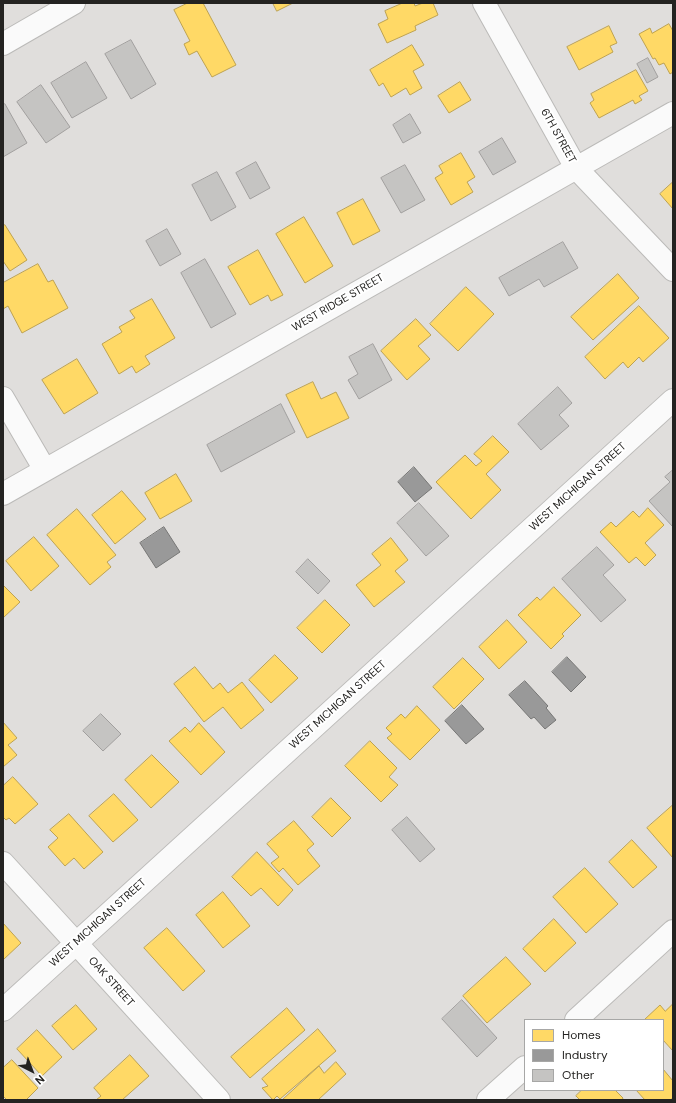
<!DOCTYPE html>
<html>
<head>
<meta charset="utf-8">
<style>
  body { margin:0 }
  #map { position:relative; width:676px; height:1103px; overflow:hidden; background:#e0dedc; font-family:"DM Sans",sans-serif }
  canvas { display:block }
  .frame { position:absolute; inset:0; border:4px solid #242321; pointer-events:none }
  .legend { position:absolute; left:524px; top:1019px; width:140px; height:72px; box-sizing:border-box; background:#fff; border:1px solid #a7a7a6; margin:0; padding:5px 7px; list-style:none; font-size:12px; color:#242321 }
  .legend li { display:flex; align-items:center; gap:8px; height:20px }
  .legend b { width:20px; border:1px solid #a7a7a6 }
  .north { position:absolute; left:12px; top:1051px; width:40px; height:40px; -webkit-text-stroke:3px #fff; paint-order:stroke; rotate:138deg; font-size:11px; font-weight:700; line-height:16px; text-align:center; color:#242321 }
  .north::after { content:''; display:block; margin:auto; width:14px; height:18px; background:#242321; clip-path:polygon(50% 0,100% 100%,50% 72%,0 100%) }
</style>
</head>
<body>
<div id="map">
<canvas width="676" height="1103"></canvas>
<div class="frame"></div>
<ul class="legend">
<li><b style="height:11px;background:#ffd966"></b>Homes</li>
<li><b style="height:11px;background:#999"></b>Industry</li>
<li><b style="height:11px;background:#c5c4c2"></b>Other</li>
</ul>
<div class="north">N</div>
</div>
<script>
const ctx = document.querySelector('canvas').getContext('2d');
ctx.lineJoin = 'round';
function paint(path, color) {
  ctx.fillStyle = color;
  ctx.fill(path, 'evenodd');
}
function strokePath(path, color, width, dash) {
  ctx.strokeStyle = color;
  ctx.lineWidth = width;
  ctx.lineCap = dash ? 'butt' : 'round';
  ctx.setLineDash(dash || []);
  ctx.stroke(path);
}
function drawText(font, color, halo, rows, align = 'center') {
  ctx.font = font + ' "DM Sans",sans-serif';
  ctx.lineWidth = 4;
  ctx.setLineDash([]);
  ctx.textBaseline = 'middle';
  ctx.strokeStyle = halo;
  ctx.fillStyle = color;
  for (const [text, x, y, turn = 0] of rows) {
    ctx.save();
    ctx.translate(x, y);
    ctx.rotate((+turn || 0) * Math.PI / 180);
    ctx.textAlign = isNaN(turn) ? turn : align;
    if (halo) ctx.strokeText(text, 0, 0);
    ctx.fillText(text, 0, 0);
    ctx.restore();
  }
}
const homes = new Path2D(`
  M188 3H203L236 65 212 77 197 51 189 55 184 44 190 41 174 10Z
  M273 3H293L277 11Z
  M403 3H414L415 6 423 3H433L438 15 415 26 416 30 387 43 378 24 388 19 385 11Z
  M669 24 673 31V72L670 74 664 63 659 65 655 58 653 59 639 34 650 28 652 33Z
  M609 26 617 43 610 46 613 52 579 70 567 47Z
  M412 45 424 65 413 71 422 88 410 95 406 88 391 97 383 83 379 86 370 70Z
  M636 70 648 91 639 96 642 100 635 104 633 100 599 118 590 103 594 100 591 94Z
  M460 82 471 100 449 113 438 96Z
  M461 153 475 177 467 182 473 192 451 205 435 178 443 173 439 166Z
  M673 182V209L660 194Z
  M363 199 380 231 353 245 337 213Z
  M304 217 333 266 305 283 276 234Z
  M5 225 27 260 10 271 3 261V226Z
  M258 250 283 295 271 301 268 295 250 305 228 267Z
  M38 264 48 282 53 280 68 308 22 333 8 306 3 309V283Z
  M618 274 639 298 593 340 571 317Z
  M466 287 494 314 458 351 430 324Z
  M152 299 175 338 145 356 150 364 136 373 132 366 119 374 102 344 122 332 119 327 135 318 130 311Z
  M639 306 669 338 643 362 639 357 628 368 623 362 605 379 585 357Z
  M416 319 431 335 418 346 430 359 407 380 381 351Z
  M77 359 98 393 64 414 42 380Z
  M313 382 321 399 336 392 349 418 307 438 286 395Z
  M493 436 509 452 486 474 501 490 471 519 436 482 465 455 476 466 482 461 474 454Z
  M176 474 192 501 160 519 145 493Z
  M122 491 146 519 115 544 92 515Z
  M648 508 664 525 645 543 656 555 645 566 636 557 629 563 600 532 611 522 616 527 633 511 639 517Z
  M77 509 116 555 107 562 111 567 90 585 47 535Z
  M34 537 59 566 31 591 6 561Z
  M391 538 408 560 395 571 405 582 374 607 356 585 381 565 372 554Z
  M3 585 20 602 3 618Z
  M554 587 581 615 562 634 564 636 551 649 518 615 537 597 540 600Z
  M325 600 350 625 322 653 297 628Z
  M507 620 527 642 499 669 479 647Z
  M275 655 298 678 271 703 249 680Z
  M463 658 484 679 454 709 433 687Z
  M195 667 213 689 220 683 228 693 242 682 264 710 241 729 223 707 204 722 174 684Z
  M417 706 440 730 410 760 387 738 392 734 386 728 401 714 405 718Z
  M3 722 17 738 8 745 17 755 3 767Z
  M199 723 225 752 201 775 169 741 185 727 190 732Z
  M370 741 397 768 389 777 398 785 381 802 345 766Z
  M152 755 179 782 151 808 125 780Z
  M13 777 38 804 15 824 9 818 6 820 3 817V786Z
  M114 794 138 820 113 842 89 816Z
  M331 798 351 818 332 837 312 817Z
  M673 805V858L647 828Z
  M69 814 103 852 84 869 74 858 65 866 48 847 58 838 50 830Z
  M294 821 314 844 307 850 320 866 298 885 283 868 279 872 271 863 279 857 267 844Z
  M632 840 657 867 633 888 609 862Z
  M257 852 293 890 278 906 261 888 251 896 232 877Z
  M585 868 618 904 586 933 553 897Z
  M223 892 250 926 223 948 196 915Z
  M554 919 576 943 545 972 523 949Z
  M3 923 21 943 3 960Z
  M167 928 205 971 183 991 144 948Z
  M506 957 531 984 487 1023 463 996Z
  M673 1004V1051L663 1040V1020H644L660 1005 665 1011Z
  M76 1005 97 1029 73 1050 52 1026Z
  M287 1008 305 1030 250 1078 231 1057Z
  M318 1029 336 1051 280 1099 277 1096 273 1100 262 1088 268 1086 262 1079Z
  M37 1030 62 1057 42 1076 17 1049Z
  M130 1055 149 1076 122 1100H96L101 1096 94 1088Z
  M12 1060 38 1088 26 1100H7L3 1096V1068Z
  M336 1062 346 1074 318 1100H282L319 1066 324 1073Z
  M663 1069 673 1081V1098L670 1100H645L636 1090H663Z
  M582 1090H615L623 1098 622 1100H580L576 1096Z`);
paint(homes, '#ffd966');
strokePath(homes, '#bda251', 1);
const industry = new Path2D(`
  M414 467 432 488 415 502 398 482Z
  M164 527 180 552 156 568 140 543Z
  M567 657 586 677 571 692 552 672Z
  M525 681 548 706 546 708 556 720 545 729 534 717 531 719 509 695Z
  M462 705 484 729 466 744 445 721Z`);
paint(industry, '#999');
strokePath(industry, '#767675', 1);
const building = new Path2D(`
  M131 40 156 84 131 99 105 54Z
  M648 58 658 77 647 83 637 64Z
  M86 62 107 98 72 118 51 83Z
  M41 85 70 127 46 143 17 102Z
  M5 104 27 143 3 157V105Z
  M410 114 421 133 403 143 393 125Z
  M502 138 516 162 493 175 479 152Z
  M256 162 270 188 250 199 236 173Z
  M405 165 425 200 401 213 381 178Z
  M217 172 236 207 211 221 192 185Z
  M167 229 181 254 160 266 146 241Z
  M563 242 578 268 544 287 539 279 509 296 499 278Z
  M205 259 236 314 211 328 181 273Z
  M373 344 392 380 359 399 348 380 358 374 349 357Z
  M558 387 572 403 559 415 569 426 541 450 518 424Z
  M281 404 295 432 221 472 207 445Z
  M673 470V527L649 501 670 482 665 477Z
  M419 503 449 536 426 556 397 523Z
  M597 547 614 565 603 575 626 600 601 622 562 579Z
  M308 559 330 581 318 594 296 572Z
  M101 714 121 734 103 751 83 731Z
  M407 817 435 849 420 862 392 830Z
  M462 1000 497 1038 477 1057 442 1019Z`);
paint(building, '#c5c4c2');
strokePath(building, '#a19f9e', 1);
const minor = new Path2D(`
  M484 3 576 168 673 270
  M3 44 74 3
  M3 398 45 470
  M3 494 673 113
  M3 863 219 1100
  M3 1010 673 400
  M576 1020 673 931
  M488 1100 525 1067`);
strokePath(minor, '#bbbab8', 24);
strokePath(minor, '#fafafa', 22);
drawText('11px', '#242321', '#fff', [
  ["6TH STREET",558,136,61],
  ["WEST RIDGE STREET",338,303,-30],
  ["WEST MICHIGAN STREET",578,487,-42],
  ["WEST MICHIGAN STREET",338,705,-42],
  ["WEST MICHIGAN STREET",98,923,-42],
  ["OAK STREET",111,982,48]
]);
</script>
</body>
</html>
